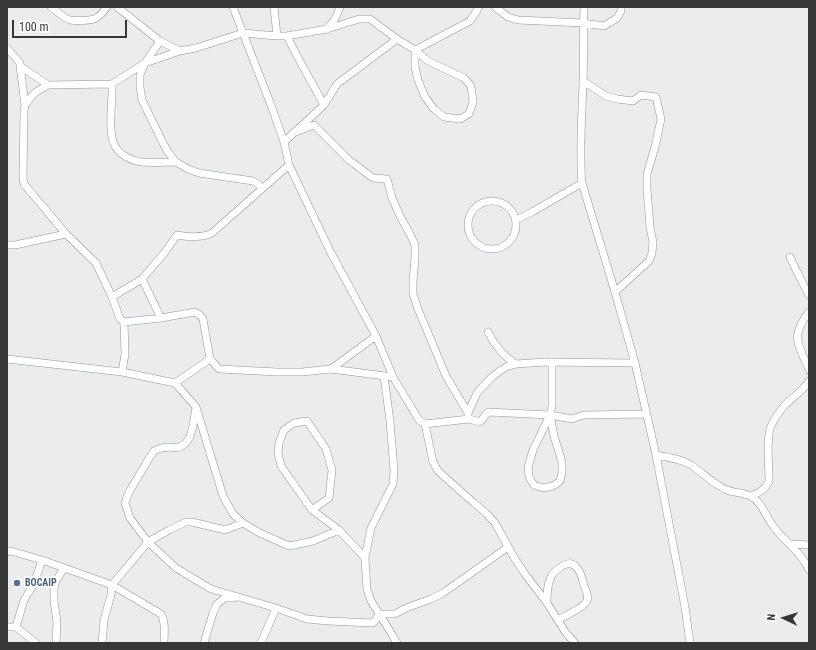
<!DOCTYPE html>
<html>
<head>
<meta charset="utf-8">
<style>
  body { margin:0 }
  #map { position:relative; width:816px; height:650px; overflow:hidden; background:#ebeced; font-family:"Roboto Condensed",sans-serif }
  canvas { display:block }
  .frame { position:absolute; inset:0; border:8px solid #363737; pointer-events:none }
  .north { position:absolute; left:764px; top:598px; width:40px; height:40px; -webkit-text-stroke:3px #fff; paint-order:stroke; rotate:274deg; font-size:11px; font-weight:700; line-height:16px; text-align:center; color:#363737 }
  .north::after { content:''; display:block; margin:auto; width:14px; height:18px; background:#363737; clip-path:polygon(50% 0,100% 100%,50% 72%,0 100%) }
  .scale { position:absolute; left:12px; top:20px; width:115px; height:18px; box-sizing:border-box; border:2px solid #363737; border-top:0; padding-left:5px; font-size:12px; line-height:14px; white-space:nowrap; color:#363737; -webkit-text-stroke:3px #fff; paint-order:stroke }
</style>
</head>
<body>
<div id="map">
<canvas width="816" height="650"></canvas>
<div class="frame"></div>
<div class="north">N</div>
<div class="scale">100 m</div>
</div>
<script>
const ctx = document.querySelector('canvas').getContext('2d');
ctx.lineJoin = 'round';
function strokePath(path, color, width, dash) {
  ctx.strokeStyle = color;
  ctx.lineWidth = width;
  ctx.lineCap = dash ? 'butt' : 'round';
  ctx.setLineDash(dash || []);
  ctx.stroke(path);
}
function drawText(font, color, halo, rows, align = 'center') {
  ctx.font = font + ' "Roboto Condensed",sans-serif';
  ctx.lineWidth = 3.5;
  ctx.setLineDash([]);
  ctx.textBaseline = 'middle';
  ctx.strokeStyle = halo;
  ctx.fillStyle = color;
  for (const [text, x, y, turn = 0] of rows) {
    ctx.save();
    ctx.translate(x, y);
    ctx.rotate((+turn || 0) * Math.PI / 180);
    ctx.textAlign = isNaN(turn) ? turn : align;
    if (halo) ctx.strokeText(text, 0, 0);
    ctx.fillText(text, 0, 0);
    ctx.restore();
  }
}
const minor = new Path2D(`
  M51 7C57 11 63 18 70 20 76 21 91 21 96 18 100 16 104 11 107 7
  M117 7 160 41 180 51
  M233 7 272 108 284 142 289 165 330 251 376 336 393 377 419 420 425 424 433 462 438 471 474 503 486 513 495 523 515 559 525 574 547 603 566 633 575 643
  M274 7 277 36
  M495 7 508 17 518 20 583 23 604 26 617 18 621 11V7
  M584 7C583 33 584 58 583 84 582 117 579 150 582 183L615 292 635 363 656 455 685 607 690 643
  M327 29 335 19 340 7
  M287 36 296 54 324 105
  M7 48 20 63V66L48 85
  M415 50 428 61 464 78 471 86 473 102 469 114 460 119 444 117 434 109 425 97 418 80 415 67Z
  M20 66 25 105
  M583 81 606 96 617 99 633 101 641 95 656 97 661 119 655 147 647 174V189L650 227 653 242 652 253 649 261 615 292
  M112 84C113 101 107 132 115 146 120 155 132 161 141 162 152 163 165 162 176 162
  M293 133 314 125 349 160 373 178 387 179 392 198 401 218 410 234 415 245V258L413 281V294L418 309 446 376 468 413
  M284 142 324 105 337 84 397 39
  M262 188 259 185 253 181 199 173 188 169 176 162 168 152 163 143 142 100 140 87V75L145 63 180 51 196 48 243 33 277 36H287L327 29 359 19H370L397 39 415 50 470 21 479 7
  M468 225a24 24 0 1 1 48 0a24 24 0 1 1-48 0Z
  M516 220 532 212 582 183
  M7 245H15L66 234
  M790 257 798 274 809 295
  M142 279 165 252 177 235C186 237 203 238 212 233L289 165
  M112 297 142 279 161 318
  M809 312C789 338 799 344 809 370
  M124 322 161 318 195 312 200 315 203 319 210 359
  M488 332C495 346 503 356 516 364
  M7 359 122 372 175 383 210 359 219 369 277 372H302L331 369 393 377
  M331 369 376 336
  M122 372 125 354 124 322 120 319 112 297 96 263 66 234 24 184 23 178 24 111 25 105 32 96 36 92 48 85 112 84 145 63 160 41
  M384 376 390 421 394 470 393 484 371 528 365 558 367 589 371 601 393 636 397 643
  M175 383 196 407 223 496 233 514 243 523 260 533 289 546 304 543 313 541 339 530 365 558
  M196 407 193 426 190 437 185 444 177 448 170 447 161 448 154 451 148 460 128 494 125 503 130 518 148 542 176 568 211 589 276 608
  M468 415V413L477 393 492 377 501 370 508 366 516 364 545 362 635 363
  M550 415 554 436 562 462V473L560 481 553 486 543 488 534 485 529 477 528 467 533 450 550 415 552 406V362
  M425 424 469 419 480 422 488 412 550 415 572 419 584 415 647 414
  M656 455C668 457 681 459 691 465 703 473 713 484 727 490 734 493 743 492 750 496 760 500 765 514 771 523 782 540 801 551 809 570
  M751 496C760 492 765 490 769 481 769 466 767 449 769 434 770 424 779 412 785 405 793 397 803 391 809 381
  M312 510 329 498 332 470 326 449 307 421 294 423 284 430 279 443 278 453 281 466 312 510 339 530
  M789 544 809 545
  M7 552 11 551 42 560 112 585 161 614C166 622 164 634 164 643
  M547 603C547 594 547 583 552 575 554 572 558 569 561 567 576 556 582 575 584 586 586 590 589 596 587 601 583 608 565 616 558 620
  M7 627H16L24 600 34 584 42 560
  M16 627 36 643
  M56 643 57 622 54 601V588L56 581 64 568
  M102 643 104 620 111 595 112 585 148 542 169 530 186 522H192L225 530 243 523
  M204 643 213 613 217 604 225 598H234
  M261 643 276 608 307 619 328 621 373 623 380 614H395L406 608 431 599 443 593 508 547`);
strokePath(minor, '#939494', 8);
strokePath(minor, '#fff', 7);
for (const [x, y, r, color] of [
  [17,583,4,"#5c6f8a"]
]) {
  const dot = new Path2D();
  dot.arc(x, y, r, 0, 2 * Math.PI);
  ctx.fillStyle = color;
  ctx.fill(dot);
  strokePath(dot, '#fff', 1.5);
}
drawText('bold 10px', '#4e5e75', '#fff', [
  ["BOCAIP",25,583]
], 'left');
</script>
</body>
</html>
